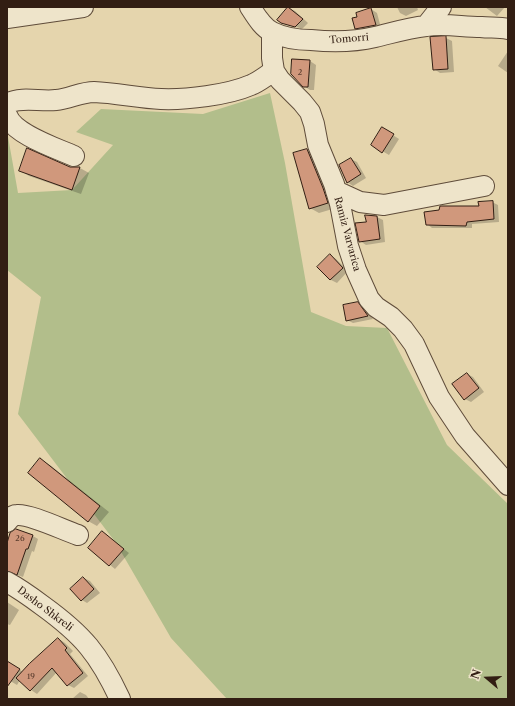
<!DOCTYPE html>
<html>
<head>
<meta charset="utf-8">
<style>
  body { margin:0 }
  #map { position:relative; width:515px; height:706px; overflow:hidden; background:#e5d5ad; font-family:"Libre Caslon Text",serif }
  canvas { display:block }
  .frame { position:absolute; inset:0; border:8px solid #321e13; pointer-events:none }
  .north { position:absolute; left:467px; top:658px; width:40px; height:40px; -webkit-text-stroke:3px #eee4ca; paint-order:stroke; rotate:289deg; font-size:11px; font-weight:700; line-height:16px; text-align:center; color:#321e13 }
  .north::after { content:''; display:block; margin:auto; width:14px; height:18px; background:#321e13; clip-path:polygon(50% 0,100% 100%,50% 72%,0 100%) }
</style>
</head>
<body>
<div id="map">
<canvas width="515" height="706"></canvas>
<div class="frame"></div>
<div class="north">N</div>
</div>
<script>
const ctx = document.querySelector('canvas').getContext('2d');
ctx.lineJoin = 'round';
function paint(path, color) {
  ctx.fillStyle = color;
  ctx.fill(path, 'evenodd');
}
function strokePath(path, color, width, dash) {
  ctx.strokeStyle = color;
  ctx.lineWidth = width;
  ctx.lineCap = dash ? 'butt' : 'round';
  ctx.setLineDash(dash || []);
  ctx.stroke(path);
}
function drawText(font, color, halo, rows, align = 'center') {
  ctx.font = font + ' "Libre Caslon Text",serif';
  ctx.lineWidth = 3.5;
  ctx.setLineDash([]);
  ctx.textBaseline = 'middle';
  ctx.strokeStyle = halo;
  ctx.fillStyle = color;
  for (const [text, x, y, turn = 0] of rows) {
    ctx.save();
    ctx.translate(x, y);
    ctx.rotate((+turn || 0) * Math.PI / 180);
    ctx.textAlign = isNaN(turn) ? turn : align;
    if (halo) ctx.strokeText(text, 0, 0);
    ctx.fillText(text, 0, 0);
    ctx.restore();
  }
}
paint(new Path2D(`
  M270 93 285 163 311 312 346 326 387 328 447 445 508 504V699H227L171 638 116 543 18 414 41 297 7 270V131L18 193 72 190 113 145 76 132 101 109 203 114Z`), '#b2be8b');
paint(new Path2D(`
  M397 7H417L418 10 406 16 400 13Z
  M485 7H505L497 16Z
  M289 8 295 11 308 23 301 30 300 29V28L280 22 278 20Z
  M371 9 377 13 381 28 362 32 356 28 358 17Z
  M446 38 452 41 454 72 440 73 434 69Z
  M508 51V73L498 66Z
  M310 61 316 65 314 90H310L304 86Z
  M388 132 399 139 389 155 372 145Z
  M307 150 316 155 336 208 319 213 310 208Z
  M351 159 357 162 366 178 353 186 347 182Z
  M75 168H80L89 173 81 194 29 176 20 170Z
  M492 202 498 205 499 222 472 224V228H432L427 224 480 207Z
  M377 217 383 220 385 242 366 245 360 241 367 223Z
  M330 255 336 259 348 271 337 283 331 280 318 267Z
  M357 303 364 306 373 319 353 323 347 320Z
  M467 374 473 377 484 392 471 402 465 399Z
  M41 460 50 465 109 512 97 526 88 521Z
  M102 532 129 553 115 569 89 548Z
  M33 536 38 539 34 552 32 551 23 577 7 571V547Z
  M84 578 90 581 100 593 87 603 82 600Z
  M7 602 19 610 10 625 7 624Z
  M59 639 65 643 73 651 70 654 88 676 74 688 68 685 57 672 37 694 31 690 20 680 17 685 7 679V661L23 672Z
  M80 692 86 695 89 699H72Z`), '#0003');
const building = new Path2D(`
  M288 7 303 19 295 27 281 23 277 20Z
  M371 8 376 25 355 29 352 18 357 17 356 13Z
  M446 36 448 69 433 70 430 37Z
  M292 59 310 60 308 87H303L291 74Z
  M382 127 394 134 382 153 371 145Z
  M27 148 70 167H80L72 190 19 171Z
  M307 149 323 188 328 203 309 209 293 153Z
  M351 158 361 174 347 183 339 165Z
  M493 201 494 219 467 222 466 226 426 225 424 212 439 210 440 206H479L478 202Z
  M365 215 377 216 380 239 359 242 355 223 366 222Z
  M330 254 343 268 330 280 317 267Z
  M358 302 368 316 346 321 343 305Z
  M467 373 479 388 464 400 452 384Z
  M40 458 100 506 88 522 28 473Z
  M16 529 33 535 28 549H26L17 575 7 571V543L10 533Z
  M102 531 124 549 109 566 88 548Z
  M83 577 94 589 81 601 70 589Z
  M58 638 67 648 65 650 83 673 67 686 52 668 30 691 16 678 29 664Z
  M7 661 20 669 7 687Z`);
paint(building, '#d0987c');
strokePath(building, '#321e13', 1);
const minor = new Path2D(`
  M250 7C256 16 262 27 272 32 284 38 298 40 311 40 332 42 354 42 375 37 392 33 408 28 426 26 445 23 462 27 481 27 490 28 499 27 508 29
  M7 18 83 7
  M426 26 441 7
  M272 32V58L274 71 280 80 302 102 310 112 314 124 318 145 334 184 340 204 348 246 356 270 369 299 376 307 391 317 403 329 414 344 439 397 465 436 508 485
  M7 105 8 103C23 96 40 102 56 100 69 99 81 92 94 92 117 93 139 98 161 99 186 100 228 95 251 85 259 82 267 75 274 71
  M7 115C13 134 56 148 74 156
  M336 191 360 202 384 205 484 186
  M7 522C9 519 13 515 17 515 31 514 63 530 78 535
  M7 582C20 589 31 597 43 606 83 635 99 654 120 699`);
strokePath(minor, '#5f4c3a', 22);
strokePath(minor, '#eee4ca', 20);
drawText('8px', '#5a3c2d', null, [
  ["2",300,73],
  ["26",20,539],
  ["19",31,677]
]);
drawText('10px', '#321e13', '#eee4ca', [
  ["Tomorri",349,39,-5],
  ["Ramiz Varvarica",347,234,75],
  ["Dasho Shkreli",45,609,37]
]);
</script>
</body>
</html>
